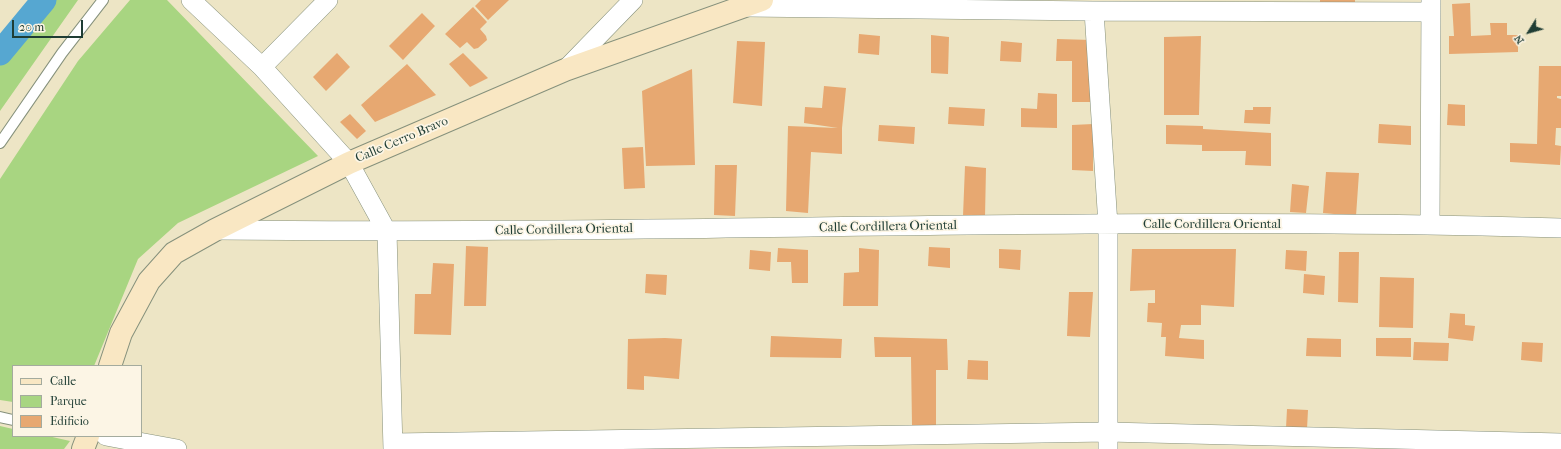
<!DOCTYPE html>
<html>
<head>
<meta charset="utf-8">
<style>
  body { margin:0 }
  #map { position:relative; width:1561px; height:449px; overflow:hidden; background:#ede5c5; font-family:"IM FELL French Canon",serif }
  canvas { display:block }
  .legend { position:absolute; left:12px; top:365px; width:130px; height:72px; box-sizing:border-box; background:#fcf5e5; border:1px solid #a4ab9e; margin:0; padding:5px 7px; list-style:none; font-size:12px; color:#1f3d34 }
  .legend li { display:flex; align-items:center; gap:8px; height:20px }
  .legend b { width:20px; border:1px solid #a4ab9e }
  .north { position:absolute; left:1509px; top:12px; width:40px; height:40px; -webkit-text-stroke:3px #fcf5e5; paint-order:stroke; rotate:233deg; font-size:11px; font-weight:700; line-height:16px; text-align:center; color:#1f3d34 }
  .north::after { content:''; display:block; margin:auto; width:14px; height:18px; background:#1f3d34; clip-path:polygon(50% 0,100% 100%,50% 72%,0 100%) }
  .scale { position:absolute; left:12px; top:20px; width:71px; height:18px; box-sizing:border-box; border:2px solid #1f3d34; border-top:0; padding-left:5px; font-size:12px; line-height:14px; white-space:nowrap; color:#1f3d34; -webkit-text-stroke:3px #fcf5e5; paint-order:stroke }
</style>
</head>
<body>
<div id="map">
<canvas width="1561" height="449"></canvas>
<ul class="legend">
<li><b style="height:5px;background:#f9e7c3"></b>Calle</li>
<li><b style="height:11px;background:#a8d581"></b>Parque</li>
<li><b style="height:11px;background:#e7a871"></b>Edificio</li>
</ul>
<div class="north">N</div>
<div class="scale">20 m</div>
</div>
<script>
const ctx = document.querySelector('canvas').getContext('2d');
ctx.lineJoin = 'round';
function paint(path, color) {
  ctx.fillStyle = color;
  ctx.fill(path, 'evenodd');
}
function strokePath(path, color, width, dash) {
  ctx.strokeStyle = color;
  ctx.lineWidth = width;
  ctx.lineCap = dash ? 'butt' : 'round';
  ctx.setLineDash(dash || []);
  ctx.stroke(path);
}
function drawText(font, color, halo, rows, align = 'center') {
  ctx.font = font + ' "IM FELL French Canon",serif';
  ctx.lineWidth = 3.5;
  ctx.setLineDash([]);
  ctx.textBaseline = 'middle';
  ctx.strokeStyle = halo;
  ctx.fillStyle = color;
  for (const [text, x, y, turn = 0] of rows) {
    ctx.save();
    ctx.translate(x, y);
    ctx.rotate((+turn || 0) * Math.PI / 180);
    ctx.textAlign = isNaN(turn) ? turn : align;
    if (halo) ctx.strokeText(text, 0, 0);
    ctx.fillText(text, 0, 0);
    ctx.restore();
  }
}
paint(new Path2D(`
  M35 0H78L0 111V46Z
  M130 0H167L318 156 178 223 138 259 94 366H13V402L0 400V179L78 61Z
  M0 426 13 429V436H48L70 441 64 449H0Z`), '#a8d581');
strokePath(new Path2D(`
  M0 53 44 0`), '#56a7d1', 25);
paint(new Path2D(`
  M481 0H509L488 20 475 6Z
  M1320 0H1355V2H1320Z
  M1470 3 1471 36 1491 35 1490 23H1507V35H1518V52L1449 54V36H1454L1452 4Z
  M473 7 487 22 480 29 486 36 487 40 478 48 474 49 467 42 460 48 445 34Z
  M422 13 435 26 403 60 389 46Z
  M859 34 880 36 879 55 858 53Z
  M931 35 949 37 948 74 931 73Z
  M1201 36 1199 115H1164V37Z
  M1057 39 1092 40 1093 102H1072V61H1056Z
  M737 41 765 42 762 106 733 103Z
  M1001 41 1022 43 1021 62 1000 61Z
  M337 53 350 67 326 91 313 77Z
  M463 53 488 78 470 87 449 64Z
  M407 64 436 95 375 122 361 105Z
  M1539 66H1561V96H1557V98L1561 99V128H1556L1555 145 1561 146 1560 165 1510 162V143L1537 144Z
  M692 69 695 165 646 166 642 91Z
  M824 86 846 88 842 128V154L811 152 808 213 786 211 788 126 838 128 804 123 805 107 822 108Z
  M1038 93 1057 94V128L1021 127V108L1037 109Z
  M1448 104 1465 105V126L1447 125Z
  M949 107 985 109 984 126 948 124Z
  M1253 107H1271L1270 124 1244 123 1245 110H1253Z
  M350 114 366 131 357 139 340 122Z
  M1093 124V171L1072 170V125Z
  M1379 124 1411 126V145L1378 143Z
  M879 125 915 127 914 144 878 141Z
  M1166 125 1203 126V129L1271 133V166L1245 165 1246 151H1202V145L1166 144Z
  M643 147 645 188 624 189 622 148Z
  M715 165H737L735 216 714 215Z
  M965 166 986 168 985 217 963 216Z
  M1326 172 1359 173 1356 216 1323 213Z
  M1292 184 1309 186 1306 213 1290 212Z
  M466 246 488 247 486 306H464Z
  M929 247 950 248V268L928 266Z
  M778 248 808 250V283H792L791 262H777Z
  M859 248 879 250 878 306H843L844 273 859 272Z
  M999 249 1021 250 1020 270 999 268Z
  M1132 249H1236L1234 307 1201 305V325H1181L1179 338 1204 340V359L1165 356 1166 337H1161L1162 323 1147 322 1148 303H1155V290L1130 291Z
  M750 250 771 252 770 271 749 269Z
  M1286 250 1307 251 1306 271 1285 269Z
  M1339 252H1359L1358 303 1338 302Z
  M433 263 454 264 451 335 414 334 415 294H431Z
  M646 274 667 275 666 295 645 293Z
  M1304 274 1325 276 1324 295 1303 293Z
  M1380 277 1414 278 1413 328 1379 327Z
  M1069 292H1093L1090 337 1067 336Z
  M1450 313 1465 314V325L1475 326 1473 341 1448 338Z
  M771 336 842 339 841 358 770 357Z
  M874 337 947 339 948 370H936V426H912L911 357H875Z
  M665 338 682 339 679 379 644 376V390L627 389 628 339Z
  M1307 338 1341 339V357L1306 356Z
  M1376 338H1411V357L1376 356Z
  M1414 342 1449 343 1448 361 1413 360Z
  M1522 342 1543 343 1542 362 1521 360Z
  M968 360 988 361V380L967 379Z
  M1287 409 1308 410 1307 429 1286 428Z`), '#e7a871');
const lane = new Path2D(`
  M0 143 62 53 103 0
  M0 417 13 420`);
const street = new Path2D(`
  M191 0 262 67 349 163 387 232 393 449
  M746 7 1094 11 1431 12
  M1094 11 1108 225V449
  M262 67 328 0
  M565 70 633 0
  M1430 224 1431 0
  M215 230C664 235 1113 215 1561 228
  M106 436 177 449
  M394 443 1108 432 1561 443`);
const secondary = new Path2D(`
  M110 366 121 333 149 281 174 253 215 230 349 163 565 70 762 0
  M83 449 88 436`);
strokePath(lane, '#86917c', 12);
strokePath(street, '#86917c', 20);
strokePath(secondary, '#86917c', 24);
strokePath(lane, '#fff', 10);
strokePath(street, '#fff', 19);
strokePath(secondary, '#f9e7c3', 22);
drawText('13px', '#1f3d34', '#fcf5e5', [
  ["Calle Cerro Bravo",402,140,-23],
  ["Calle Cordillera Oriental",1212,225],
  ["Calle Cordillera Oriental",888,227,-1],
  ["Calle Cordillera Oriental",564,230,-1]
]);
</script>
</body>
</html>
